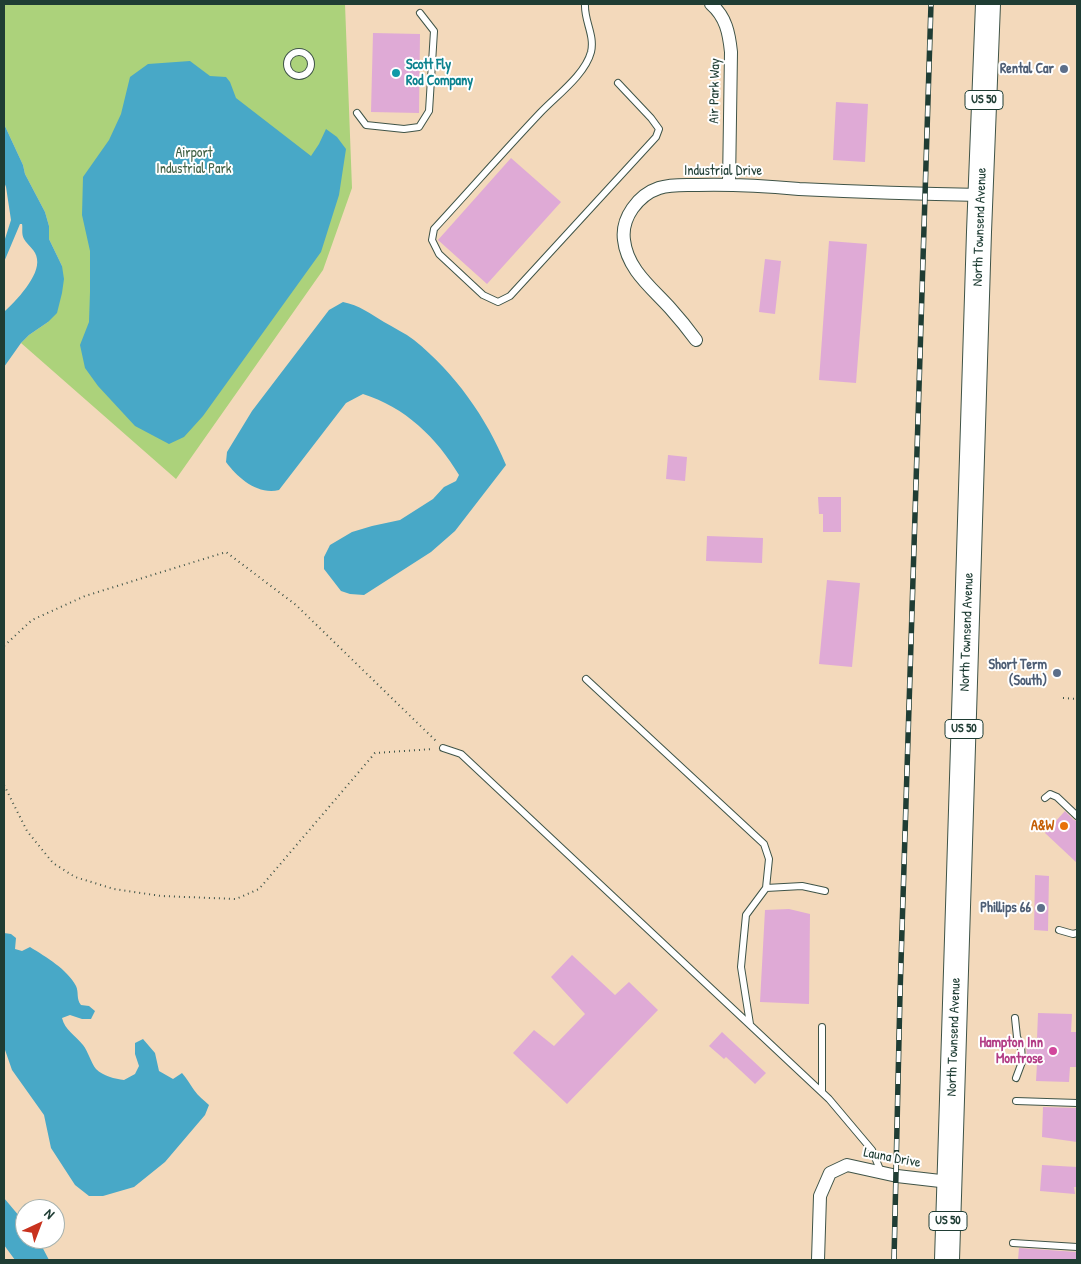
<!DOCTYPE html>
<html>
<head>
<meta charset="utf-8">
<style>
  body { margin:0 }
  #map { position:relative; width:1081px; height:1264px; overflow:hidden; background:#f3d9bb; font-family:"Patrick Hand",sans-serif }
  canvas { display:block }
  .frame { position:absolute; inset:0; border:5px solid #1f3d34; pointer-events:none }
  .north { position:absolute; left:15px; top:1199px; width:50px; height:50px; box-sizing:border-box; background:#fff; border:1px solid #a5b1ae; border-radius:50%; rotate:43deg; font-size:14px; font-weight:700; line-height:20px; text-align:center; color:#1f3d34 }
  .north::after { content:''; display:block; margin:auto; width:18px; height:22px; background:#c8321e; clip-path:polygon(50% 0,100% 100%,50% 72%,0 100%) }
</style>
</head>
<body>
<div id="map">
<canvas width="1081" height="1264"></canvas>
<div class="frame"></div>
<div class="north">N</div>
</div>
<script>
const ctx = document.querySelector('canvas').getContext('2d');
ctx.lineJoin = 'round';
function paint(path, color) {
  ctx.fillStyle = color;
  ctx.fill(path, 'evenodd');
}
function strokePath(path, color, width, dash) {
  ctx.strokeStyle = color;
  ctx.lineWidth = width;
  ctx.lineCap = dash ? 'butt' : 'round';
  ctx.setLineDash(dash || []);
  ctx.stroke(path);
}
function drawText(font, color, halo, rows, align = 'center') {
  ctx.font = font + ' "Patrick Hand",sans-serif';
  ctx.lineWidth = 4;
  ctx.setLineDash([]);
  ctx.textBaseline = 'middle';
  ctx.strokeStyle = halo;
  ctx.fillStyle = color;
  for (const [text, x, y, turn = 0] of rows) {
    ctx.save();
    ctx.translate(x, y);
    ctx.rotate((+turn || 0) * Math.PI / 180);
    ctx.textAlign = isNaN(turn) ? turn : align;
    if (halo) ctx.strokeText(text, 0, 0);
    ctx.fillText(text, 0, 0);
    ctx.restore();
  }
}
paint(new Path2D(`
  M4 4H345L352 188 323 270 176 479 21 343 29 335 48 322 62 266 49 239V226L45 212 25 174 23 165 4 124Z`), '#acd27b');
paint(new Path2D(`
  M190 61 210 76 226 77 230 82 236 98 311 156 319 144 326 129 337 137 346 149 339 195 321 252 203 416 184 437 169 444 135 426 98 386 85 368 80 345 89 322 90 292V251L82 215 83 177 109 140 121 114 130 77 148 64Z
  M4 124 23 165 25 174 45 212 49 226V239L62 266 64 279 62 293 57 313 48 322 29 335 21 343 4 367V312C16 301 40 276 37 259 36 250 28 246 24 239 21 234 23 228 22 224H20L4 262V242L11 220 6 187 4 182Z
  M343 302C359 305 371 314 384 322 394 328 405 333 414 340 455 373 486 417 506 465L455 531 431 552 364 595 350 594 341 591 324 569V557L330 545 352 532 372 526 400 520 433 499 444 487 456 481 459 475C437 438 405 407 363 394L346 403 279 490C257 495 238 478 226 462L227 452 252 411 329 310Z
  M4 933 11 934 16 938 15 949 22 951 30 947C46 957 67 969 76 986 79 992 76 999 81 1005L89 1006 95 1011 91 1019H82L70 1015 62 1018C65 1030 75 1035 83 1045 88 1051 91 1063 96 1069 103 1076 115 1079 124 1080L135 1074 139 1066 135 1054V1043L143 1039 155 1053 159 1071 173 1079 182 1073C187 1079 190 1084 194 1090 198 1096 204 1100 209 1105L205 1115 165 1162 134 1187 103 1196H89L75 1185 51 1148 44 1115 12 1070 4 1047Z
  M4 1198 25 1223V1239H38L49 1260H15L4 1245Z`), '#48a8c7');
paint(new Path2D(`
  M373 33 420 34 419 113 371 112Z
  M836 102 868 104 865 162 833 160Z
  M511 158 561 202 487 284 438 240Z
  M829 241 867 244 856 383 819 380Z
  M765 259 781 261 775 314 759 312Z
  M668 455 687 457 685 481 666 479Z
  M818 497H841V532H823V514H819Z
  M707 536 763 538 762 563 706 561Z
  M827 580 860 583 852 667 819 664Z
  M1065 811 1074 820 1077 821V863L1045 833Z
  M1035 875 1049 876 1048 931 1034 930Z
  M789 909 810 914 809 1004 760 1002 765 910Z
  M572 955 615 995 629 982 658 1010 567 1104 513 1053 534 1030 554 1046 585 1014 551 977Z
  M1038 1013 1072 1014 1071 1032H1077V1067H1070L1069 1082 1036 1081 1037 1064H1029V1057H1027L1026 1045H1029V1038L1037 1039Z
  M722 1032 766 1073 755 1084 726 1057 724 1059 709 1046Z
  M1043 1107 1077 1108V1142L1042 1137Z
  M1042 1165 1077 1167V1187H1074L1075 1194 1040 1191Z
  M1019 1248 1077 1252V1260H1018Z`), '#dfaad6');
const lane = new Path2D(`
  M585 4C584 21 595 35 591 52 585 75 556 96 540 113 504 151 469 191 434 229L432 240 439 254 483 295 498 302 510 296 656 137 659 129 651 118 618 83
  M287 64a12 12 0 1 1 24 0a12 12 0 1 1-24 0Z
  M357 113 366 125 404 129 419 127 429 111 434 31 420 13
  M586 679 764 844 769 859 766 888 746 915 741 967 750 1024
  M443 748 461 754 829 1099 872 1150 881 1172
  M1045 798 1050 794 1057 797 1077 816
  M766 888 802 886 825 891
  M1059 930 1073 934 1077 933
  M1015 1018 1017 1037 1021 1045 1022 1062 1016 1078
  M822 1092V1027
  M1016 1101 1077 1103
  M1013 1243 1077 1247`);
const street = new Path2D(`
  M711 4C726 17 729 33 731 52L729 184
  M696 340C688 329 679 318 670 308 652 288 627 269 624 240 621 218 638 195 659 188 671 184 685 185 697 185 731 184 765 186 799 189 860 192 920 194 981 195
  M818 1260 820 1196 830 1173 847 1165 897 1176 949 1182`);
const highway = new Path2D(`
  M947 1260 979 232 988 4`);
strokePath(lane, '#3f5448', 8);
strokePath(street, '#3f5448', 14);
strokePath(highway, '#3f5448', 26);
strokePath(new Path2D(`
  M4 646 32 620 85 596 226 552 296 605 436 741
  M1063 698 1077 699
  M4 785 27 831 53 863 75 877 114 889 161 896 236 899 259 889 375 753 433 749`), '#3f5448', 2, [1, 4]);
strokePath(lane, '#fff', 6);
strokePath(street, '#fff', 12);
strokePath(highway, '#fff', 24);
const rail = new Path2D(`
  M894 1260 900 994 931 4`);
strokePath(rail, '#1f3d34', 5.5);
strokePath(rail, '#fff', 4, [11]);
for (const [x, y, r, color] of [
  [1064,69,5,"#5c6f8a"],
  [396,73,5,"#0f9aa8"],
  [1057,673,5,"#5c6f8a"],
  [1064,826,5,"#e8710a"],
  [1041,908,5,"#5c6f8a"],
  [1053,1051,5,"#d1479c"]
]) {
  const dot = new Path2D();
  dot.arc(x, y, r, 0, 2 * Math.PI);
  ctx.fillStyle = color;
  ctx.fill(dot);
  strokePath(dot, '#fff', 2);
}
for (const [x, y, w] of [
  [984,100,38],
  [964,729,38],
  [948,1221,38]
]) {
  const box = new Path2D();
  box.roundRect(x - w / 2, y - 9.5, w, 19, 4);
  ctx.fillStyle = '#fff';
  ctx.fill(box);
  strokePath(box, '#1f3d34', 1);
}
drawText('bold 12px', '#1f3d34', null, [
  ["US 50",984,100],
  ["US 50",964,729],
  ["US 50",948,1221]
]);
drawText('bold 14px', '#0d838f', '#fff', [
  ["Scott Fly",406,65],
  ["Rod Company",406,81]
], 'left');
drawText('bold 14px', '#4e5e75', '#fff', [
  ["Rental Car",1054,69],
  ["Short Term",1047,665],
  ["(South)",1047,681],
  ["Phillips 66",1031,908]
], 'right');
drawText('14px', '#1f3d34', '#fff', [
  ["Air Park Way",715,91,-89],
  ["Industrial Drive",723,171],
  ["North Townsend Avenue",980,227,-88],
  ["North Townsend Avenue",967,632,-88],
  ["North Townsend Avenue",954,1037,-88],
  ["Launa Drive",892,1158,11]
]);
drawText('14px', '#426246', '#fff', [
  ["Airport",194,153],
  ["Industrial Park",194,169]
]);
drawText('bold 14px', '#c56008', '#fff', [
  ["A&W",1054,826]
], 'right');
drawText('bold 14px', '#b23c85', '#fff', [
  ["Hampton Inn",1043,1043],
  ["Montrose",1043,1059]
], 'right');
</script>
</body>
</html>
